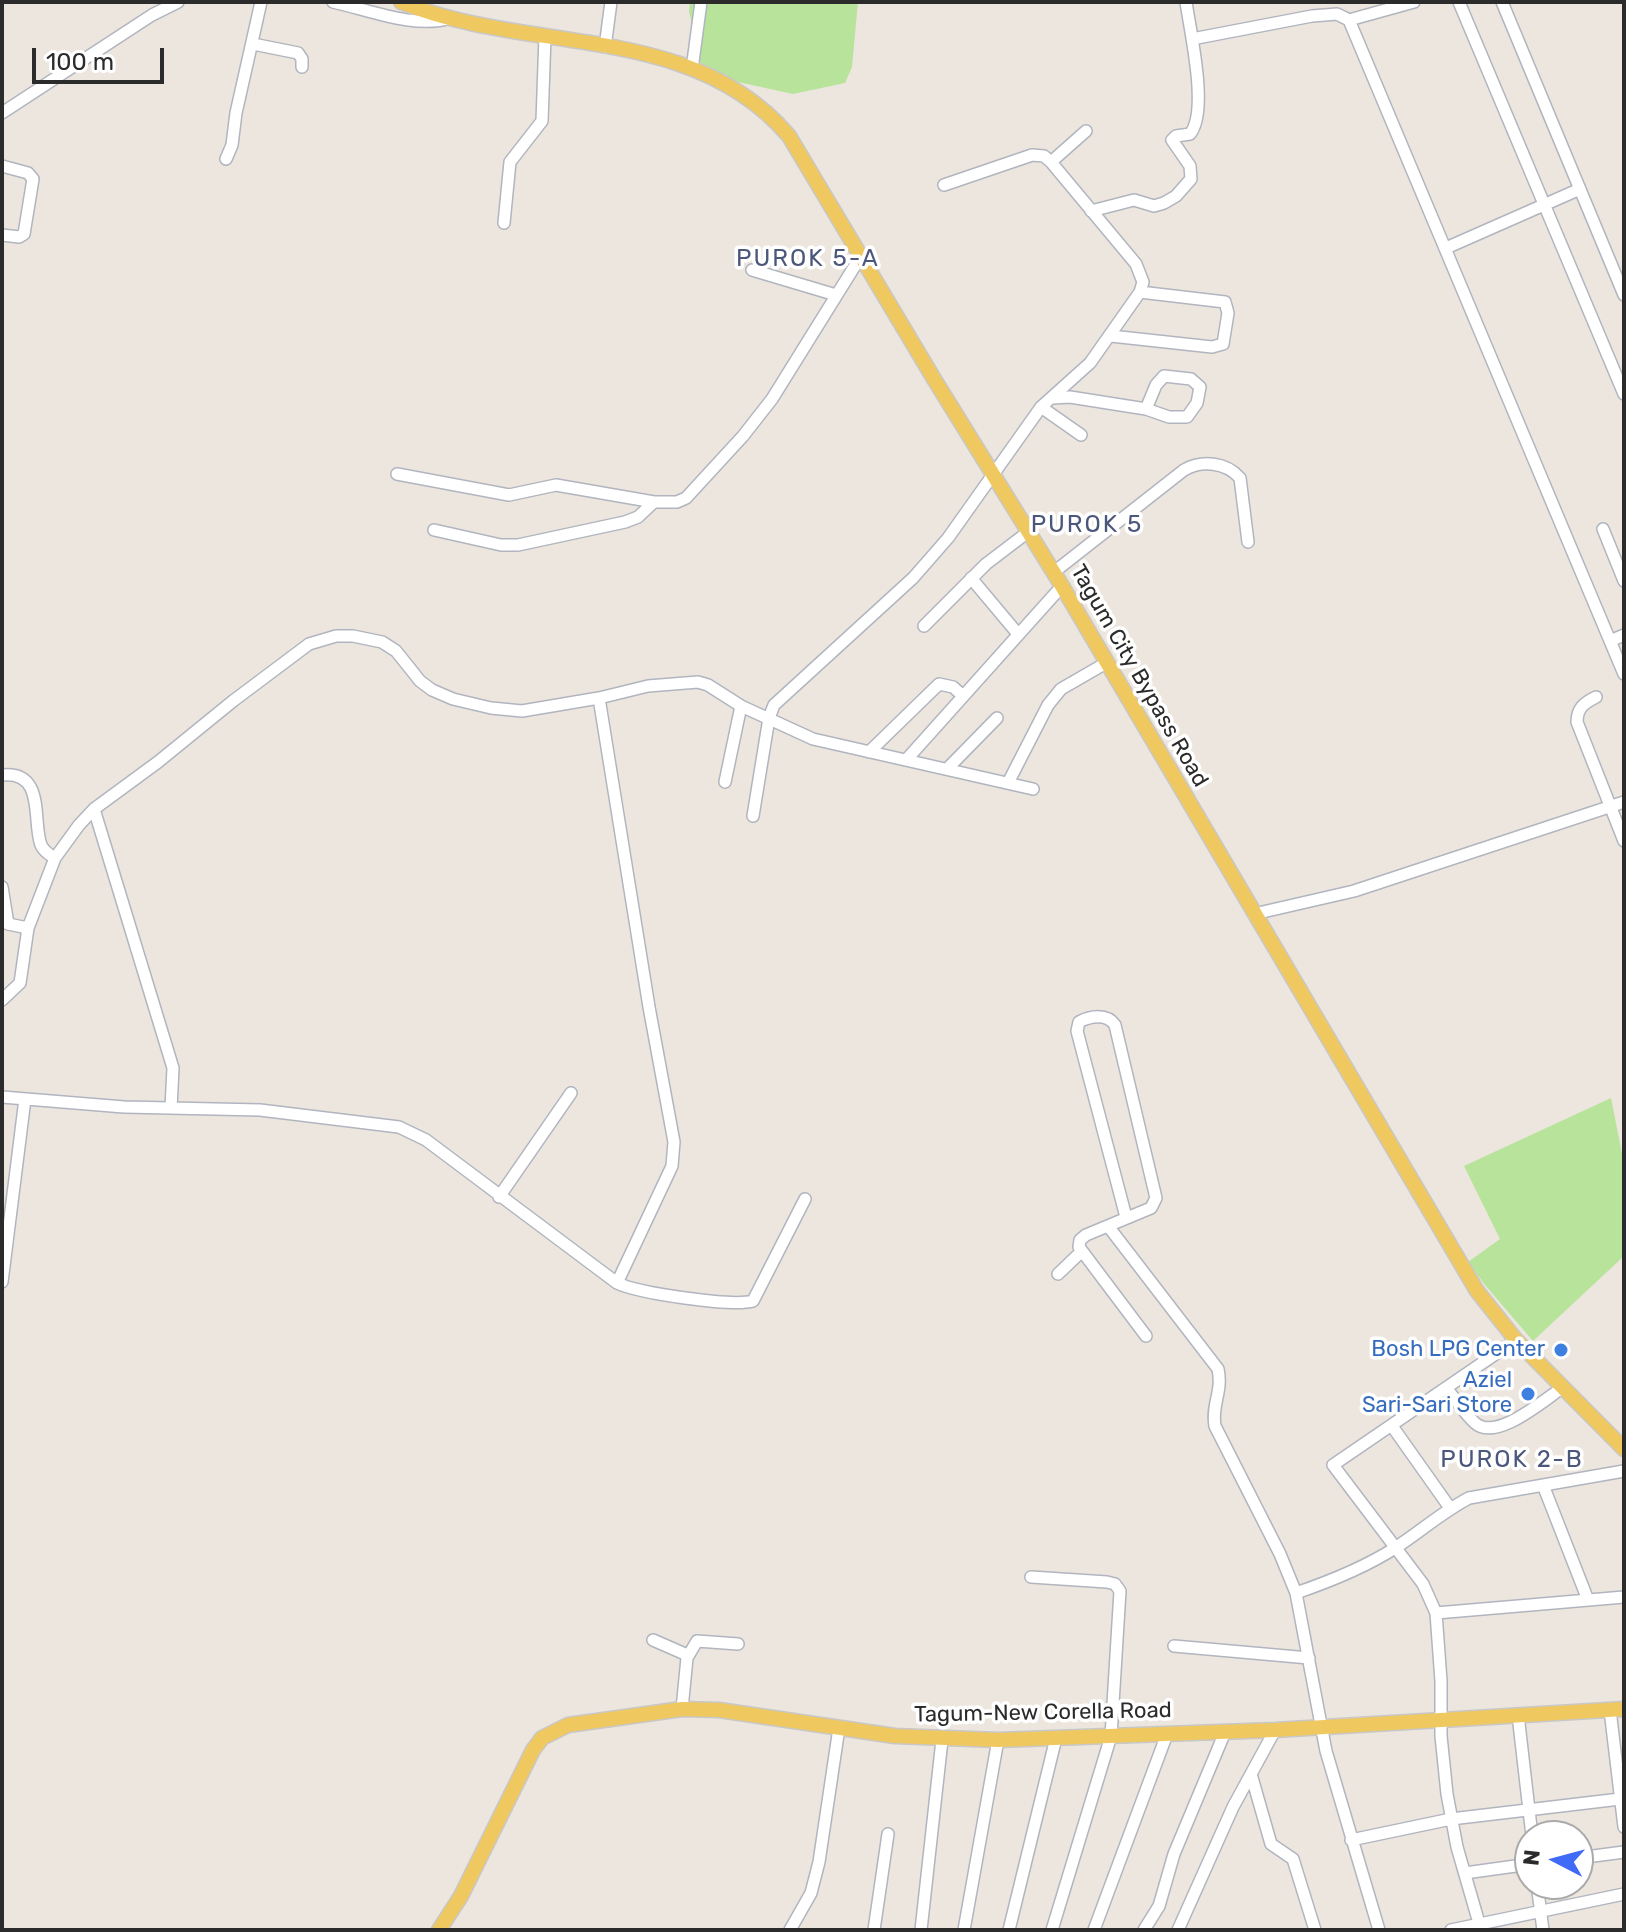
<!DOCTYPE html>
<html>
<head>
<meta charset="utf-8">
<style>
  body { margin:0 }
  #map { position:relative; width:1626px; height:1932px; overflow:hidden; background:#ede6de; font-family:Rubik,sans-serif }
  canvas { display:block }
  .frame { position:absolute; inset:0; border:4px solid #2b2b2b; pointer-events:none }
  .north { position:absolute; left:1514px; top:1820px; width:80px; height:80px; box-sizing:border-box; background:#fff; border:2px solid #aaa; border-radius:50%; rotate:276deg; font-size:22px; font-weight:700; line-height:32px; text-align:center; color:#2b2b2b }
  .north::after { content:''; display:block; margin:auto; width:28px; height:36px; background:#406af8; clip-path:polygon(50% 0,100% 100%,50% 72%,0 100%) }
  .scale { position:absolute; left:32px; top:48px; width:132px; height:36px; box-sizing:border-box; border:4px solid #2b2b2b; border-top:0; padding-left:10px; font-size:24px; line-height:28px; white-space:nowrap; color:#2b2b2b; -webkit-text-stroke:6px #fff; paint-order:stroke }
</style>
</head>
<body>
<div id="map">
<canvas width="1626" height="1932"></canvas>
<div class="frame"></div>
<div class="north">N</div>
<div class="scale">100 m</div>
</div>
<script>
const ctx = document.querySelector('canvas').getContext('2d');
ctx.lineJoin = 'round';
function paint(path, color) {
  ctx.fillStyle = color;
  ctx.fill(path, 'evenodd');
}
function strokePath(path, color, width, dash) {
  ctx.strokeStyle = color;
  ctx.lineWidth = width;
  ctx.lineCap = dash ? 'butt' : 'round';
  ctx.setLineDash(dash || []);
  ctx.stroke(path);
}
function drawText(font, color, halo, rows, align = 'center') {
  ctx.font = font + ' Rubik,sans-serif';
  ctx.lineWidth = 7;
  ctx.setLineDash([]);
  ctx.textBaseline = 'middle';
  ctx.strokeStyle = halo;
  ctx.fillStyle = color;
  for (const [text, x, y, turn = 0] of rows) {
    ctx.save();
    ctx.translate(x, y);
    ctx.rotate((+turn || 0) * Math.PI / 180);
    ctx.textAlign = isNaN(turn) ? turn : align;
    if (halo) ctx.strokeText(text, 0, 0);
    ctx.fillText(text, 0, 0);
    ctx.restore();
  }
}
paint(new Path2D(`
  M690 2H858L852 67 845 83 793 94 715 77 700 62 689 11Z
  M1611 1098 1624 1164V1256L1533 1341 1485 1285 1468 1262 1500 1239 1464 1166Z`), '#b7e39b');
const minor = new Path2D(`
  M333 2C370 10 414 29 451 18
  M1414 2 1349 20 1624 674
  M1459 2 1624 394
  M1502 2 1624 295
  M1192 39 1312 16 1337 14 1349 20
  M253 44 298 53 302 59V67
  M605 47 611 2
  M692 69 701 2
  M2 113 152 15 178 2
  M226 159 232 145 236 113 261 2
  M2 166 28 173 33 179 24 234 19 237 2 235
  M944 185 1032 155 1044 156 1051 162
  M1091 211 1134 200 1154 206 1164 203 1176 196 1191 179 1190 166 1172 140 1176 136 1190 134C1209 111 1190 31 1186 2
  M504 223 510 162 542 121 545 36
  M1446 248 1580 189
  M752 270 836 295
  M1111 336 1212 347 1223 344 1228 313 1225 302 1140 292
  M1053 398 1070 397 1146 409 1156 385 1164 376 1191 379 1200 387 1197 403 1187 417H1169L1146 409
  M1041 407 1081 435
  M397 474 509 495 556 485 654 502
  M1603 529 1624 581
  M434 530 501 545H518L625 522 638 517 654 502H677L686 498 743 436 772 399 861 256
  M1054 572 1184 470C1202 460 1226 462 1240 478L1248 542
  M971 578 1018 634
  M924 626 986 564 1028 532
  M1610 641 1624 635
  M1596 697C1584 703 1577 708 1577 722L1624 841
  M599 698 649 1007 674 1142 672 1166 617 1283
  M869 752 939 684 953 687 962 695
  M907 759 1062 586
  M947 769 997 718
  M2 775C46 770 32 822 41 845 44 852 50 855 55 858
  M1009 781 1048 705 1061 689 1106 663
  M725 782 741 706
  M94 809 173 1068 171 1108
  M753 816 769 718 774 705 913 578 948 538 1041 407 1090 363 1140 292 1143 282 1136 264 1051 162 1086 131
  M2 887 8 924 28 928
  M1254 914 1354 891 1624 802
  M2 1000 20 983 28 928 55 858 79 825 94 809 158 762 233 701 309 644 336 636H353L382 642 396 651 420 681 432 690 453 699 491 708 522 711 599 698 648 686 698 682 708 685 741 706 813 739 1033 789
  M2 1097 124 1107 260 1110 399 1127 426 1140 617 1283C638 1293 732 1307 753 1301L805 1199
  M499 1197 571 1093
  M1126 1217 1077 1031 1079 1022C1090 1016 1107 1013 1115 1025L1156 1198 1151 1208 1086 1235 1080 1240 1079 1247 1146 1336
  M1108 1226 1218 1369C1223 1392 1211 1405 1215 1426L1280 1554 1296 1593 1326 1751 1379 1930
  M1058 1274 1081 1252
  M2 1282 25 1099
  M1447 1389C1456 1400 1465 1414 1475 1423 1496 1442 1544 1400 1562 1388
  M1392 1426 1450 1508
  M1543 1485 1588 1600
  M1031 1577 1107 1582 1115 1584 1120 1591 1111 1736 1052 1930
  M1296 1593C1331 1581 1364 1568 1395 1548 1420 1532 1442 1512 1469 1498L1624 1471
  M1436 1613 1624 1597
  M653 1640 685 1654 687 1658 682 1709
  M1174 1646 1309 1658
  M687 1658 697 1641 738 1644
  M1610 1710 1624 1827
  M1518 1715 1532 1836
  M1251 1774 1271 1844 1293 1859 1315 1930
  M1351 1840 1451 1819 1620 1799
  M1578 1858 1624 1852
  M1465 1873 1530 1864
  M1537 1884 1543 1930
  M790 1930 811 1893 819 1862 839 1728
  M874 1930 888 1834
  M921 1930 942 1740
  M964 1930 998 1740
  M1009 1930 1056 1738
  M1094 1930 1167 1734
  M1144 1930 1159 1906 1174 1854 1225 1732
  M1178 1930 1233 1807 1275 1730
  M1451 1930 1624 1894
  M1481 1930 1457 1847 1447 1794 1441 1736V1681L1436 1613 1423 1584 1333 1465 1516 1340`);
const major = new Path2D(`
  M401 2C529 55 691 21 789 136L934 379 1062 586 1477 1291 1516 1340 1624 1449
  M439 1930 461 1896 533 1750 542 1738 568 1725 682 1709 719 1710 895 1736 998 1740 1275 1730 1624 1709`);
strokePath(minor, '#b1b5bf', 14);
strokePath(major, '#c8c8c8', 17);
strokePath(minor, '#fff', 11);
strokePath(major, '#efc860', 14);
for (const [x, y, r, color] of [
  [1561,1350,8,"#3f7fe0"],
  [1528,1394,8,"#3f7fe0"]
]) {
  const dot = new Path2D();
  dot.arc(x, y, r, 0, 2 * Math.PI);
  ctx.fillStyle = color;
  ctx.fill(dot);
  strokePath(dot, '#fff', 3);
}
drawText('22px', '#2b2b2b', '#fff', [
  ["Tagum City Bypass Road",1139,676,60],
  ["Tagum-New Corella Road",1043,1713,-1]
]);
drawText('22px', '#366cbe', '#fff', [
  ["Bosh LPG Center",1545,1350],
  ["Aziel",1512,1381],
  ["Sari-Sari Store",1512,1406]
], 'right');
ctx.letterSpacing = '2px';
drawText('24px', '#4c577c', '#fff', [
  ["PUROK 5-A",808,259],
  ["PUROK 5",1087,525],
  ["PUROK 2-B",1512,1460]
]);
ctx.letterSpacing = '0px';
</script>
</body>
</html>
